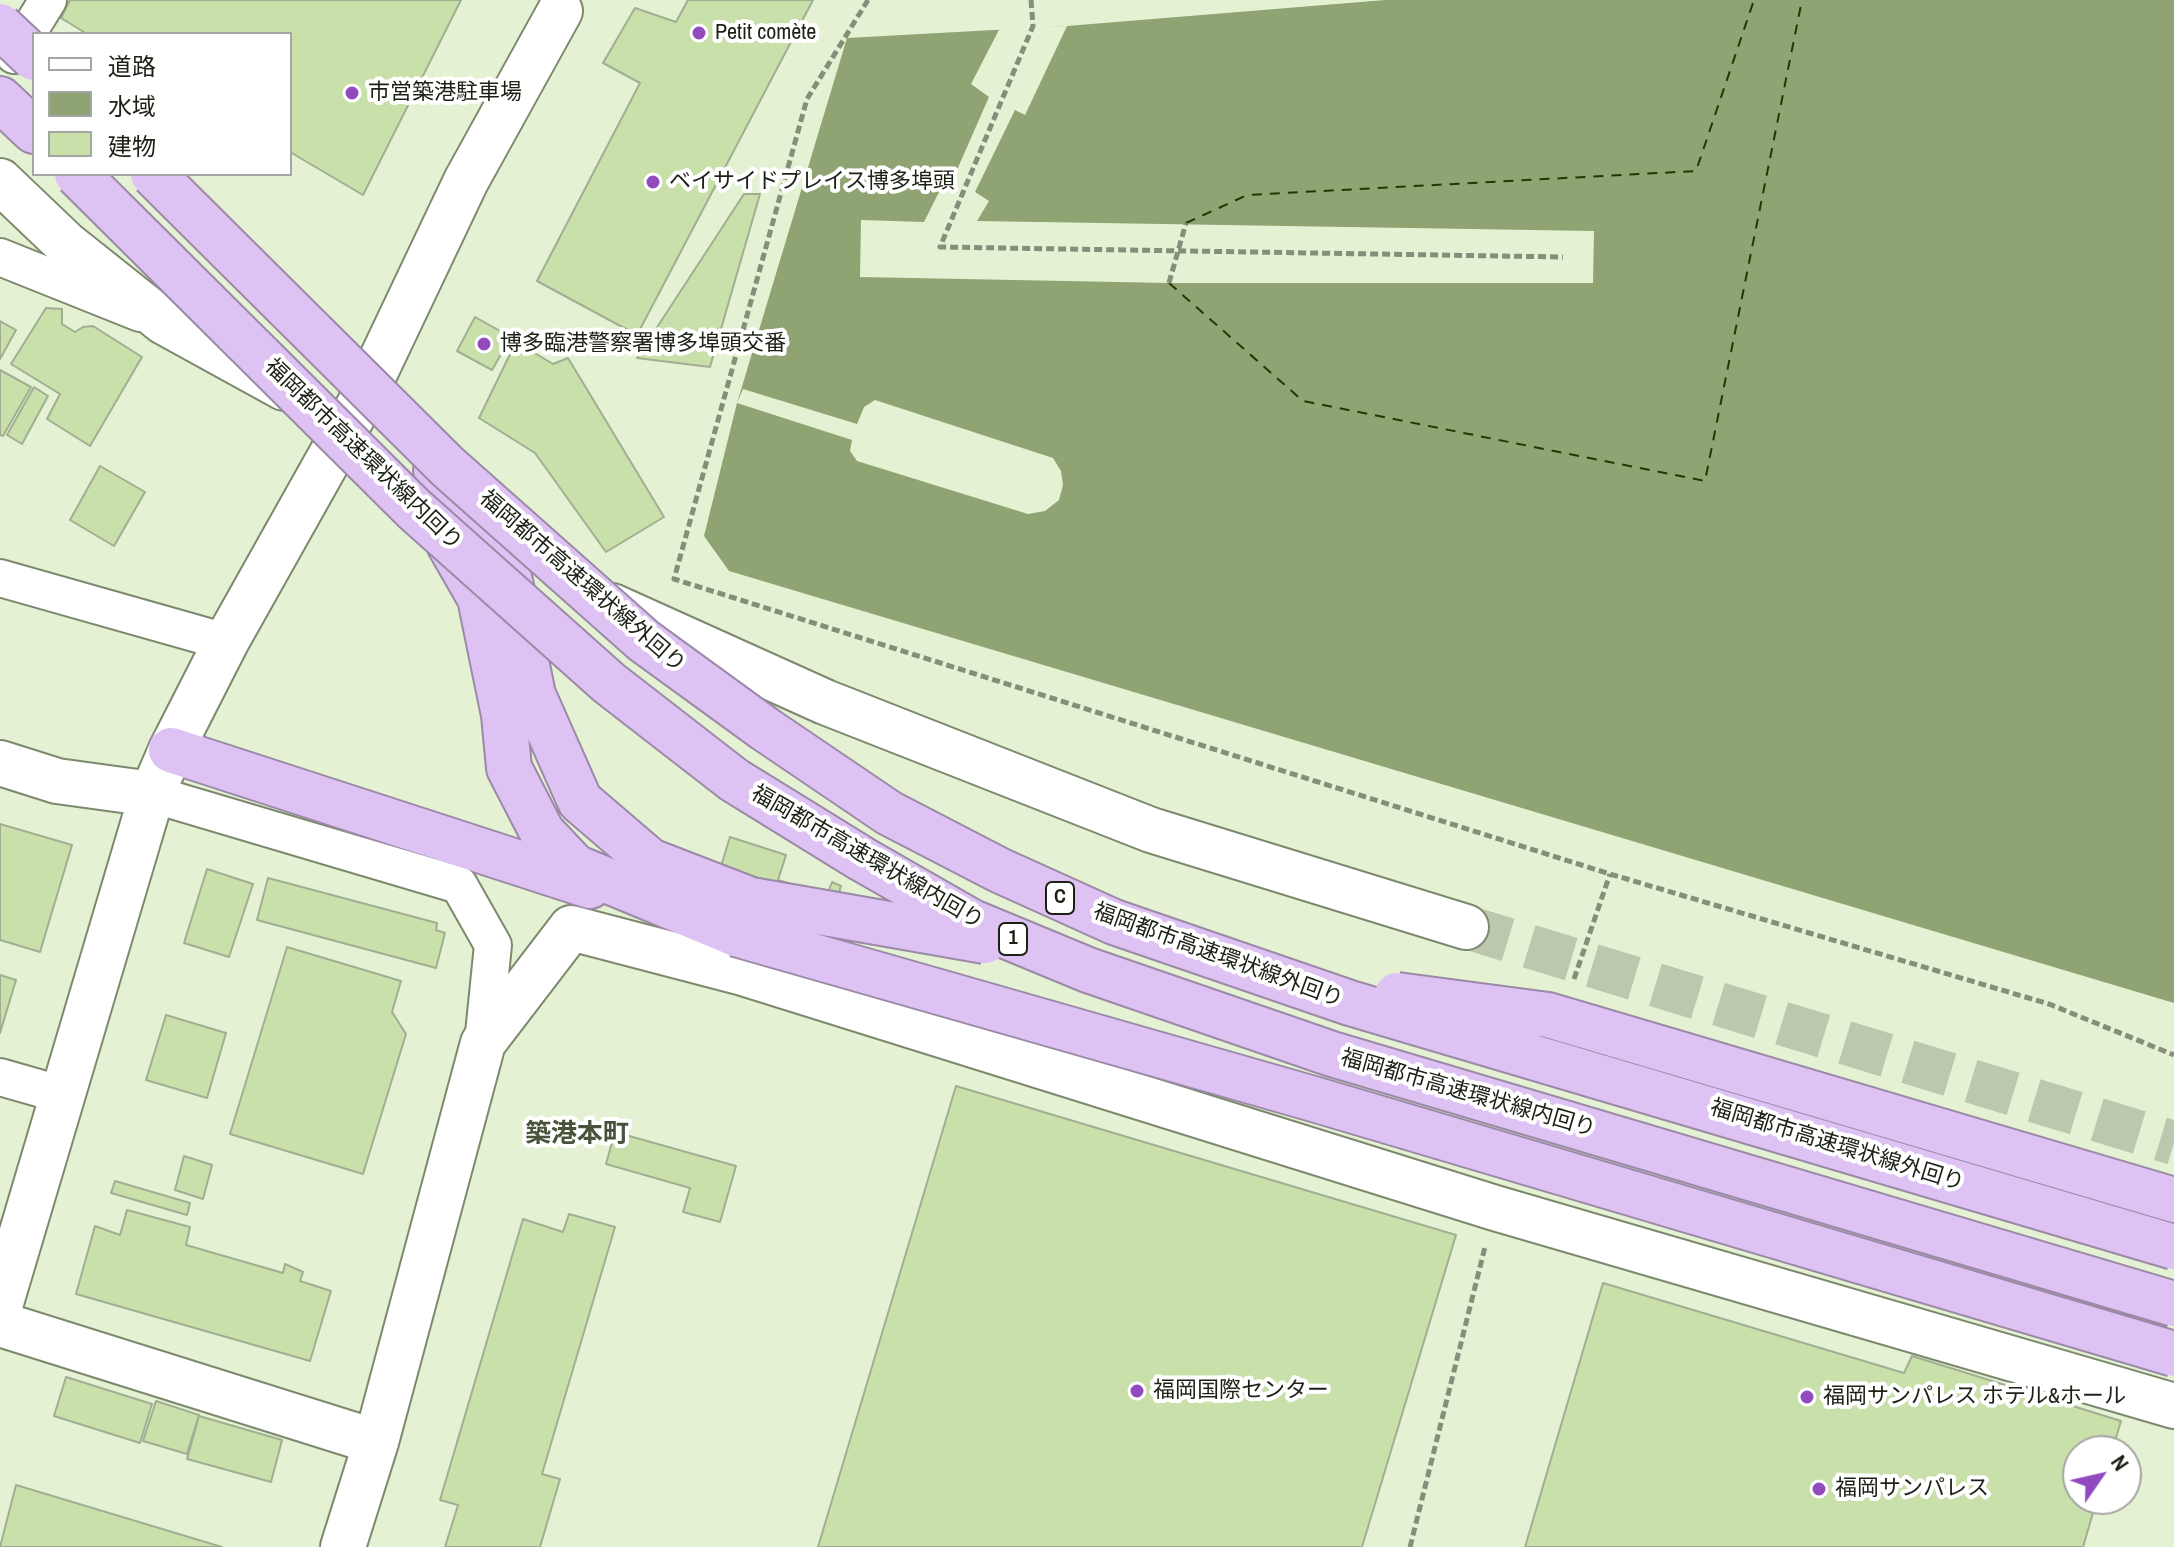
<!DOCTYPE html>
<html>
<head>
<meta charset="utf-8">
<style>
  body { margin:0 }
  #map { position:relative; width:2174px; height:1547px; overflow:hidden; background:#e4f2d3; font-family:"Archivo Narrow","Noto Sans JP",sans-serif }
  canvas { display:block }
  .legend { position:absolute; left:32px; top:32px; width:260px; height:144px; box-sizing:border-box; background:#fff; border:2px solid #a4a6a2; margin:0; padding:10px 14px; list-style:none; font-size:24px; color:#1c2116 }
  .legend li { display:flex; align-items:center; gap:16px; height:40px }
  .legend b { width:40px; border:2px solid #a4a6a2 }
  .north { position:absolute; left:2062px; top:1435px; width:80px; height:80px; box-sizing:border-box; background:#fff; border:2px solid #a4a6a2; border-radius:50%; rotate:56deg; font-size:22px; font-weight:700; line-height:32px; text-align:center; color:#1c2116 }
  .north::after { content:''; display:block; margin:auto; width:28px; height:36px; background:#914bbe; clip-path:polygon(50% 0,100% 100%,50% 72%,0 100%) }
</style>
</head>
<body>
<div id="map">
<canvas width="2174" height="1547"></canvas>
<ul class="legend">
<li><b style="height:10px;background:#fff"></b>道路</li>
<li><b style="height:22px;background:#8fa472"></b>水域</li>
<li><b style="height:22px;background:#c9e0ab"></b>建物</li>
</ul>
<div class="north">N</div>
</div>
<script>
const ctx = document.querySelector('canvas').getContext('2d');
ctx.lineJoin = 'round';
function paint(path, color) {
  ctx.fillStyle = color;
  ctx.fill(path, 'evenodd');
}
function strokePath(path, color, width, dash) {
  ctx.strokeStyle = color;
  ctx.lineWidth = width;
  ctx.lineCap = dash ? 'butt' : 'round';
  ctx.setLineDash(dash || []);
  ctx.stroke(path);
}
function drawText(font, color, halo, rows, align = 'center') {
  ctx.font = font + ' "Archivo Narrow","Noto Sans JP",sans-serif';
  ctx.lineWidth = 8;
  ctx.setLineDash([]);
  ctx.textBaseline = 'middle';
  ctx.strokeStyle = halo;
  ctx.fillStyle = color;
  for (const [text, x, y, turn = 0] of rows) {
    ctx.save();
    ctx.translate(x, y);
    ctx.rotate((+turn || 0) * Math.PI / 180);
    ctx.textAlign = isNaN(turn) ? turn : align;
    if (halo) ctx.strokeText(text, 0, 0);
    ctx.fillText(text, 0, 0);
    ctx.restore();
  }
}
paint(new Path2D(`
  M1385 0H2174V1003L729 571 704 536 737 403 847 38 1067 26Z`), '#8fa472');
paint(new Path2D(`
  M1067 26 1025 115 1015 110 975 192 989 201 977 221 1594 231 1593 283H1169L860 277 861 220 924 222 943 184 953 179 989 97 971 84 1000 28Z
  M743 389 857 424 864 407 875 400 1053 458 1061 471 1063 485 1059 500 1045 511 1028 514 857 461 850 451 852 440 737 403Z`), '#e4f2d3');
strokePath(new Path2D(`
  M1186 223 1247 195 1696 171 1754 0
  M1169 283 1303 401 1705 481 1802 0`), '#253700', 2, [10, 8]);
const building = new Path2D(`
  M70 0H461L363 195 290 152V34H87L61 18Z
  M688 0H813L637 335 537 281 640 83 603 63 635 8 676 22Z
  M744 194H760L710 367 637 358Z
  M46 308 62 309V324L75 332 83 327 93 326 142 357 90 446 47 419 60 394 11 364Z
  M475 317 511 337 492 370 457 351Z
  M0 321 16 330 0 359Z
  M516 342 553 364 568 358 664 517 606 552 535 453 479 418Z
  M0 370 31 387 3 436 0 435Z
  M34 387 48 396 22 444 7 435Z
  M100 466 145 492 114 546 70 520Z
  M0 824 72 845 40 952 0 940Z
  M730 837 786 855 778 880 827 895 832 882 841 886 824 941 709 905Z
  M207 869 253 884 229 957 184 943Z
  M268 878 437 923 436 930 445 933 436 968 257 920Z
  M287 947 401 981 392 1012 406 1034 363 1174 230 1134Z
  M0 975 16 980 0 1033Z
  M166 1015 226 1033 207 1098 146 1080Z
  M956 1086 1456 1235 1362 1547H818Z
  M615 1132 736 1166 720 1222 683 1212 690 1188 606 1164Z
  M184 1156 212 1165 203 1199 175 1190Z
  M115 1181 190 1203 187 1215 111 1193Z
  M127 1210 190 1227 186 1245 283 1273 285 1264 303 1272 300 1281 331 1291 310 1361 76 1294 95 1226 120 1235Z
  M569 1214 615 1227 542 1474 560 1479 540 1547H445L458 1505 440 1500 523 1219 563 1232Z
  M1603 1283 1904 1373 1912 1356 2121 1421 2112 1451H2078V1499H2097L2083 1547H1525Z
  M66 1377 152 1404 140 1443 54 1416Z
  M156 1401 199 1415 187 1454 143 1441Z
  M199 1416 282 1440 271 1482 187 1459Z
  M16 1485 222 1547H0Z`);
paint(building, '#c9e0ab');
strokePath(building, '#a2ae92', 2);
strokePath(new Path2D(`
  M1466 927 2174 1143`), '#bcc8ad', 44, [44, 22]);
const street = new Path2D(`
  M14 55 48 0
  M0 257 140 313
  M0 578 226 642
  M152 794 459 885 493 945 483 1043
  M0 1077 63 1095`);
const secondary = new Path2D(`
  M0 181 66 244 164 322 284 388
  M612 606 825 702 1151 830 1466 927
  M0 763 57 781 152 794
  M0 1306 152 794 171 750 226 642 363 398 466 181 560 11
  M0 1324 376 1442
  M343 1547 376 1442 483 1043 571 928 743 973 1495 1208 2174 1406`);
const highway = new Path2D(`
  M0 99 34 131
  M436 470 453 487 510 581 533 695 580 801 650 861 751 900
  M449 544 480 598 504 715 509 768 542 832 575 867 736 934
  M171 750 590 886`);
strokePath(street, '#7d896e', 40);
strokePath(secondary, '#7d896e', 48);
strokePath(highway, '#9a8aa6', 48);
strokePath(new Path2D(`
  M868 0 807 99 674 579 1610 874 2049 1004 2174 1055
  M1031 0 1033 26 940 247 1563 257
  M1169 283 1186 223
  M1574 979 1610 874
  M1410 1547 1485 1247`), '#848e79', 5, [8, 4]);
strokePath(street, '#fff', 36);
strokePath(secondary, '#fff', 44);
strokePath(highway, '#dec2f4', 44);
const highwayBridge = new Path2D(`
  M0 26 34 58
  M77 174 414 509 609 683 734 780 862 859 972 922 1088 970 1332 1054 2174 1304
  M153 174 448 467 644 641 765 729 889 813 999 870 1114 922 1350 1003 2174 1247
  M751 900 985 941
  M736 934 1317 1100 2174 1354
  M1397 995 1548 1015 2174 1200`);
strokePath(highwayBridge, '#9a8aa6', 48, []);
strokePath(highwayBridge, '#dec2f4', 44);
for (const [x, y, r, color] of [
  [699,33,8,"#914bbe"],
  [352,93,8,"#914bbe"],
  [653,182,8,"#914bbe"],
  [484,344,8,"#914bbe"],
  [1137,1391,8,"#914bbe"],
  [1807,1397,8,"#914bbe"],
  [1819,1489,8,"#914bbe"]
]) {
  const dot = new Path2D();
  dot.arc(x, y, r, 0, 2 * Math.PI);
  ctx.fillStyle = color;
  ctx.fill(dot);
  strokePath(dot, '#fff', 3);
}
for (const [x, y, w] of [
  [1060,898,28],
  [1013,939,28]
]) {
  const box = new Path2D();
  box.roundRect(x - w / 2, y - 16, w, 32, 6);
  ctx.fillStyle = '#fff';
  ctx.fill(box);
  strokePath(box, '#1c2116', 2);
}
drawText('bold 20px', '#1c2116', null, [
  ["C",1060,898],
  ["1",1013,939]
]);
drawText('22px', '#1c2116', '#fff', [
  ["Petit comète",715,33],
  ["市営築港駐車場",368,93],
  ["ベイサイドプレイス博多埠頭",669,182],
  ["博多臨港警察署博多埠頭交番",500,344],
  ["福岡国際センター",1153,1391],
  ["福岡サンパレス ホテル&ホール",1823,1397],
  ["福岡サンパレス",1835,1489]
], 'left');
drawText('22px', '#1c2116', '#fff', [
  ["福岡都市高速環状線内回り",363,455,44],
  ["福岡都市高速環状線外回り",582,582,41],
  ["福岡都市高速環状線内回り",867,858,30],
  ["福岡都市高速環状線外回り",1218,956,20],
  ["福岡都市高速環状線内回り",1468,1094,16],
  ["福岡都市高速環状線外回り",1837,1146,17]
]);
drawText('bold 26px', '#48533a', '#fff', [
  ["築港本町",577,1135]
]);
</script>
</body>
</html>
